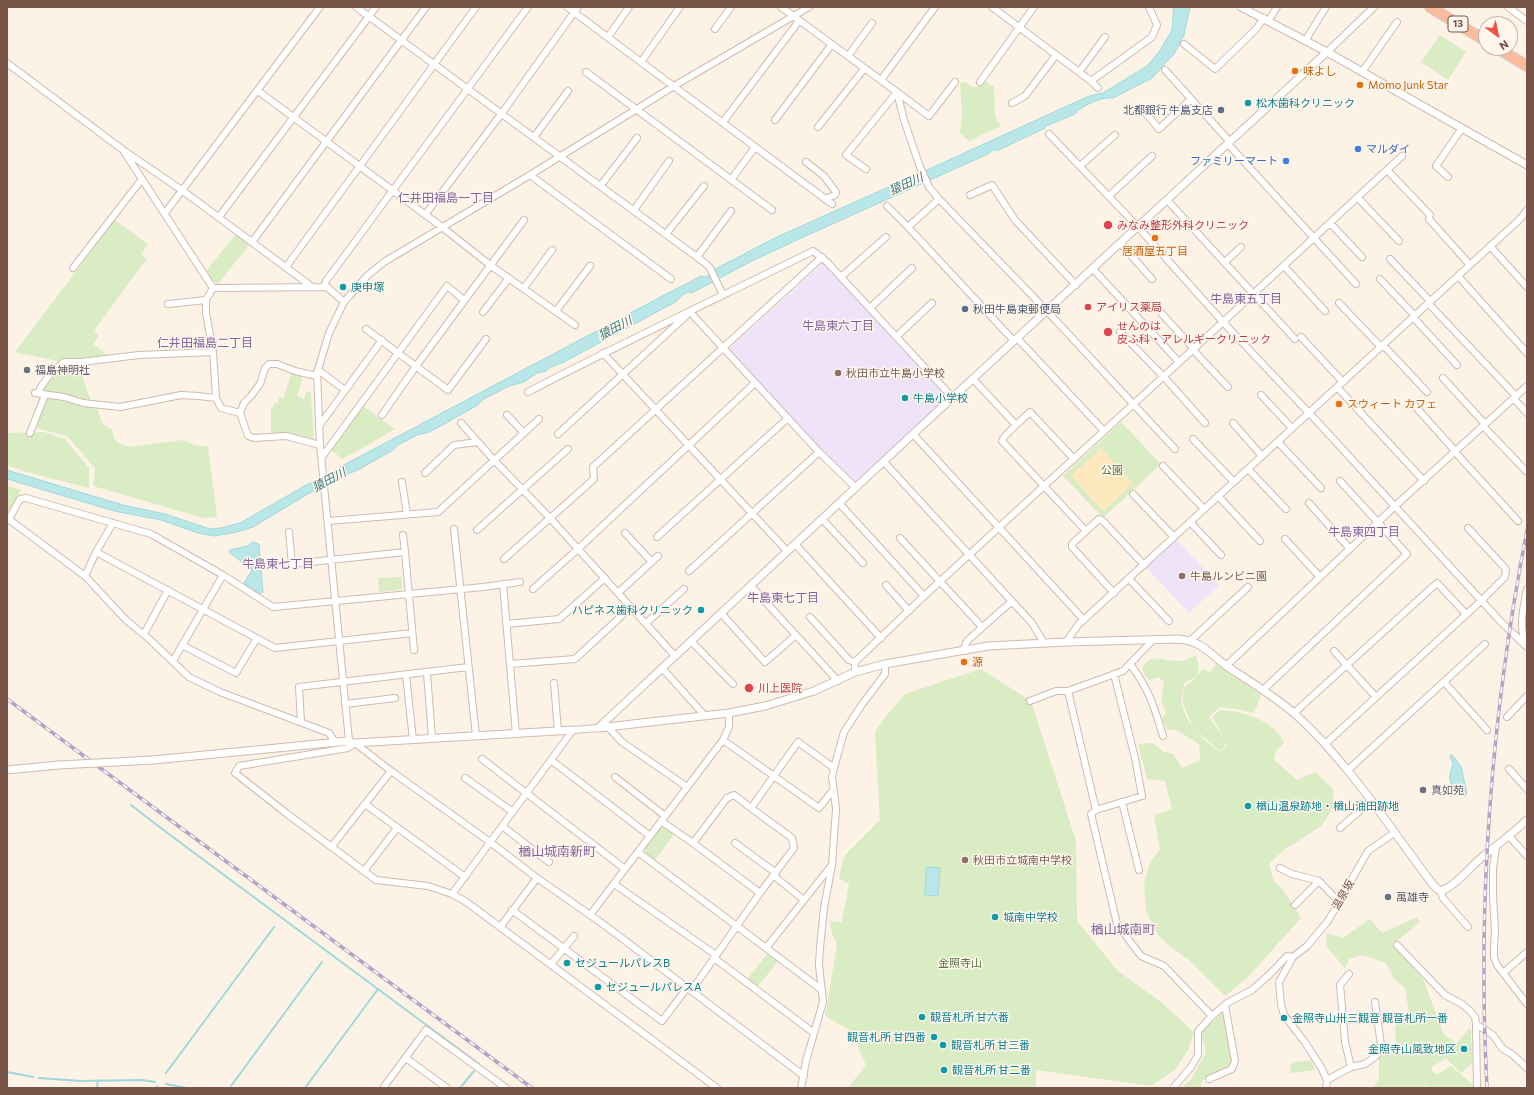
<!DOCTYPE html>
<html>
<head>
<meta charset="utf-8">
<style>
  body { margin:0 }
  #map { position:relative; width:1534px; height:1095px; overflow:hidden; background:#fdf2e6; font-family:Commissioner,sans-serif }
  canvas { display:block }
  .frame { position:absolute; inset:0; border:8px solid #785449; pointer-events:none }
  .north { position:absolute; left:1478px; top:16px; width:40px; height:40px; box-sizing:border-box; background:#fff6ed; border:1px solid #c9b5ab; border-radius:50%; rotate:147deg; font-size:11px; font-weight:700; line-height:16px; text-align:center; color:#785449 }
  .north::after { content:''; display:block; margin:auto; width:14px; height:18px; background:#ed5746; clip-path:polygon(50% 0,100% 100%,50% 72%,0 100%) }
</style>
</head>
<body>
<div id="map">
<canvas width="1534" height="1095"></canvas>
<div class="frame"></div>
<div class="north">N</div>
</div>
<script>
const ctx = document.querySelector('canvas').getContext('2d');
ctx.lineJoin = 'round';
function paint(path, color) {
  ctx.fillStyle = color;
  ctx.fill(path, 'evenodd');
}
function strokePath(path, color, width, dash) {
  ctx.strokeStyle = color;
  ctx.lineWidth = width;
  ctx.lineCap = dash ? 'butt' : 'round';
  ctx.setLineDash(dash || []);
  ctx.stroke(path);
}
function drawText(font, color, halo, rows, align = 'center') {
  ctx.font = font + ' Commissioner,"Noto Sans JP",sans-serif';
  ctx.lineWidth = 3;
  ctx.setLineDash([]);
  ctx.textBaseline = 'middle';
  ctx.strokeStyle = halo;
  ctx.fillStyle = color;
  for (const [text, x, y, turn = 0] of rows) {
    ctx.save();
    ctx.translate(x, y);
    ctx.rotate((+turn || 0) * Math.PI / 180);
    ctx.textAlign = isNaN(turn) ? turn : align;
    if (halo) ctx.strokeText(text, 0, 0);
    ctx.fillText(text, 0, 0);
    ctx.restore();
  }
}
paint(new Path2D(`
  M823 263 947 397 853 484 729 349Z
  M1176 539 1219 585 1189 613 1146 567Z`), '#efe3fa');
paint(new Path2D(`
  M1440 35 1466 52 1448 80 1421 62Z
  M984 81 994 87 995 117 1001 126 969 141 960 133 962 113 960 83 962 82 967 83 973 87H978Z
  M115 220 148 244 141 254 147 259 133 277 94 331 99 336 93 344 108 356 82 360 58 361 15 352Z
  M236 234 250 244 218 284 212 280 206 271Z
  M64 366H80L84 382 91 401 61 393 44 391C44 382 56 371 64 366Z
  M292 372 303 375 297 396 304 399 307 391 311 393 314 441 296 435 273 434 271 431V407H274V403L278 404 279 397 283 399Z
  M46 398 97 408C100 417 102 427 112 429L114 438 118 443 130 447 183 440 194 445 208 447 217 517 204 518 93 486 95 468 67 436 37 428Z
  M363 406 395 429 343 459 330 450Z
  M1121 422 1161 464 1103 518 1063 476Z
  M44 432 65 439 89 468V488L30 473 7 465V433Z
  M7 486 21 490 10 510 7 511Z
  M402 577V588L399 590 379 592 378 578Z
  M1196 656 1199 668 1196 677 1203 669 1210 672 1216 664 1261 695 1254 713 1236 709 1220 707 1209 717 1218 730 1223 736 1212 717 1220 710C1243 711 1274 720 1284 743L1276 751 1274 760 1297 780 1315 772 1333 789 1334 806 1322 825 1305 837 1285 849 1269 864 1274 881 1284 891 1301 918 1247 978 1225 996 1189 960 1171 947 1158 935 1146 911 1144 884 1150 863 1160 849 1154 815 1172 809 1165 781 1147 779 1138 744 1153 743 1164 752 1173 754 1182 768 1200 760 1199 744 1176 730H1168L1162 720 1166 712 1161 700 1164 683 1159 677 1149 680 1146 677 1142 669C1150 652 1164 661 1177 661 1184 662 1189 657 1196 656ZM1196 677 1183 689V703L1193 728 1220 751 1225 746 1226 739V747L1220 752C1198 736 1172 712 1185 682Z
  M981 669 1031 701 1076 841 1077 921 1118 971 1161 1002 1194 1032 1188 1050 1175 1070 1151 1086 1036 1070V1088H848L866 1065 851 1031 825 1016 837 945 832 933 830 921 842 922 849 884 839 878 844 856 880 820 875 732 886 716 905 694Z
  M666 827 675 833 655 860 646 853 645 847 660 828Z
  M1417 917 1420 922 1392 945 1423 979 1444 1035 1457 1043 1470 1028 1472 1032 1471 1035 1473 1063 1461 1073 1446 1058 1432 1067 1431 1069 1436 1075 1451 1066 1473 1085V1088H1425L1430 1072 1424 1088H1373L1379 1078V1056L1396 1044 1395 1025 1410 1019 1405 988 1394 979 1386 963 1363 955 1349 959 1345 968 1326 946 1327 933 1343 938 1370 919 1382 933Z
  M769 952 779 960 758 986 748 978Z
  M1222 1013 1225 1015 1232 1058 1231 1063C1224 1073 1199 1073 1201 1088H1181L1191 1079 1206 1053 1202 1035 1203 1031Z
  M1312 1060 1315 1070 1292 1073 1290 1070V1065L1295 1062Z`), '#d9ecc3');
paint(new Path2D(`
  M1101 448 1133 483 1103 511 1071 476Z`), '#fee9bf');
const water = new Path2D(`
  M1174 7H1190L1184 35 1174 54 1152 78 1113 98C1104 96 1080 106 1075 114L1046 126 1045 128 999 150H993L988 154 799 239 750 262 692 293 688 292 681 296 677 301 564 362 549 368 546 371 537 373 524 382 509 386 482 400 478 405 469 410 430 432 417 435 398 445 393 450 358 470 335 479 308 494 253 527 237 532 214 536 198 533 161 520 114 511 7 479V470L123 505 165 514 210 529 221 528 240 523 308 484 337 472 340 467 672 291 701 276 706 277 715 271V269L777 237 886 188 902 185 927 170 1089 96 1103 93 1147 66 1159 52 1172 30Z
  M253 542 259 544 263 592 260 594 244 583 252 570 229 552 230 550 247 546Z
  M1452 755 1461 766 1467 794 1465 796 1457 794C1450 782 1447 778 1453 765L1450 756Z
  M927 867 940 868 938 896 925 895Z`);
paint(water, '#b9e7e8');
strokePath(water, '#9fd8db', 1);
strokePath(new Path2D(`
  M131 805 166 832 479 1064
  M7 1072 33 1077
  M166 1073 274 927
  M39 1078 81 1081 142 1080 155 1082
  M166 1084 187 1088
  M231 1086 322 962
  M97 1088 98 1080
  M157 1088V1086
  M305 1088 378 989
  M460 1088 474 1071`), '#9fd8db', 2);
const minor = new Path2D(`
  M356 7 705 263 710 268 723 295
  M567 7 832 204
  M781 7 897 92 904 120 920 167 929 187 939 199 1047 311 1175 449
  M992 7 1091 81 1098 88
  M1508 7 1527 21
  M1269 20 1277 7
  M715 29 731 7
  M608 37 629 7
  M1305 41 1326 7
  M1184 44 1215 69 1256 29 1264 18
  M1327 52 1374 7
  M848 56 872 23
  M641 62 680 7
  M7 63 123 150 213 288 327 287 344 302
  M1165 70 1230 142
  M586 72 772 210
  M1079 72 1105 37
  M1362 72 1397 22
  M881 80 935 7
  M1091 81 1152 37 1157 25 1149 7
  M980 82 1034 7
  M258 91 442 227 490 265 575 325
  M1012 103 1025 96 1056 55
  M1143 110 1159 129 1191 99
  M775 120 832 44
  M723 122 799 21
  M818 127 864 69
  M1049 134 1138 227 1223 322 1309 413 1313 417 1501 622 1527 647
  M534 137 568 91
  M1228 144 1356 284
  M126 152 183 191 311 286
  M806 162 824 176 836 192 835 195 825 199
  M1081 165 1115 135
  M866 169 846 155 897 92 929 116 955 82
  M1387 170 1430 215
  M530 175 671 279
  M1448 177 1436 166 1462 128
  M731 180 755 147
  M601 185 637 138
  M970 195 992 185 1015 220 1076 285
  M1110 195 1152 156
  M1357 197 1399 241
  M939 199 908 227 1014 341
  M1167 200 1295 339
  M887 206 908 227
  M634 210 669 161
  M165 213 320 7
  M425 215 502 113 578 7
  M219 217 376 7
  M1429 219 1470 265
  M1330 223 1362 257
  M666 234 704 186
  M252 242 426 7
  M1120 243 1152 279
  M1490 246 1527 287
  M697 257 731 211
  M1390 259 1430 301
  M1225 262 1241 247
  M1284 266 1325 311
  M286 267 476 7
  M73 268 142 179
  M1093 269 1179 362
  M1458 276 1527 353
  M841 277 886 237
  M1380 279 1415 316
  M324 287 326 281 528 7
  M213 288 206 300V313L213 352 216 398 221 408 240 413 248 436 254 438 286 436 320 445
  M524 288 552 250
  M1339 303 1381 347
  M1428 303 1516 396
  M168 304 206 300
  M870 308 912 268
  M556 311 590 266
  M483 312 509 278
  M690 312 819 452 856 488
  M1162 314 1194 349
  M1413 317 1457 365
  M366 329 398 353 447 286 464 300
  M1120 332 1164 377 1205 423
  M896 337 932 303
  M1301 337 1343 382
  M1017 338 1104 431
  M1383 345 1427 392
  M1193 350 1228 387
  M603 353 787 551
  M318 370 345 390
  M1443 378 1485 424
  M973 379 1016 425 1030 412 1074 459
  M1337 387 1424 481
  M528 392C622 343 718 298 813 251L827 262 953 398
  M35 393 64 397 83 403 120 407 181 395 198 396 216 398
  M39 393 40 388 51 373 64 362H81L139 355 213 352
  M1261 395 1292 428
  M1514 399 1527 413
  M1414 405 1456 452
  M240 413 244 403 251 396 260 384 265 368 269 364H277L295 371 317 376
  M382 415 416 366 524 220
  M507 415 524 433
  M461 423 494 460 550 518 675 656
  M1233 423 1262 456
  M1016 425 1004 437 1002 441 1086 531
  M319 426 382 340
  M1483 426 1526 471
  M30 433 45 395
  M558 434 686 316
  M913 434 1084 620
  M1193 439 1234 482
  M1278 442 1321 488
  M1455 452 1518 521
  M322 457 398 353 448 390 486 339
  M884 462 1032 623 1044 643
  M1163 466 1204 509
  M1248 469 1286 509
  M425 473 454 445 478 442
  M402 482 407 514
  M1133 494 1174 537
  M1218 496 1260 541
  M839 503 924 596
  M1309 503 1350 549
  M7 518 85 576 126 620 148 638 189 677 220 692 329 733 335 742
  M9 519 20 499 26 498 151 534 223 575 273 607 483 587 520 582
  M822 519 863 563
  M328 521 438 512 539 419
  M1190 522 1221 555
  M454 529 476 736
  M477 530 568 449
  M289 532 292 564 405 552 414 650
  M625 533 652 562
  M403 535 405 552
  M657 537 788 418
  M900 538 982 627
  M1285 539 1320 577
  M795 544 881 638
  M96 552 275 648 412 633
  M504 559 594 479 593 467 822 257
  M689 571 819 452
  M85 576 96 552 113 523
  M1129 579 1169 621
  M503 584 516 734
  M886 585 909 611
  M751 586 838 681
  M533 589 578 549 755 383
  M618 593 658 556
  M1114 593 1072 547V544L1099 519 1103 521 1144 565
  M721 613 765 662 796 635
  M810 617 849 660 855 662
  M646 623 684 589
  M506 624 559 619 605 578
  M144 634 168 590
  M1191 640 1248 587
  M691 641 733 684
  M1066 642 1078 625 1520 219 1527 210
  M182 645 236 673 257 638
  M1525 645C1519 623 1523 610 1527 589
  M963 651 967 641 1012 601
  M1334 651 1376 697
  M173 661 223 575
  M510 664 575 659 631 607
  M1130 664C1149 689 1154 706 1163 736
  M1226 666 1395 506 1527 386
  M662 668 705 716
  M855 672V662L924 596 1223 322 1402 156
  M427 673 432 738
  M406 675 413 740
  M1444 682 1487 730
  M554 683 558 731
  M1263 690 1407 554 1340 481
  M1068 691 1096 810 1091 814 1117 924 1141 956 1164 966 1212 1016 1198 1031V1055L1191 1067 1173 1088
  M1030 701 1056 691H1068L1123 671 1153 640
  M345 704 395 698
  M1294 713 1437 583 1466 614
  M1507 717 1527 696
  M301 722 299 687 468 667
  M608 727 622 742 687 787
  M723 740 819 808 833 790
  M355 743 348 748 239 766 235 773 286 813 376 880 428 886 452 894 465 901 717 1088
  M1325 744 1482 600 1505 577 1506 570 1505 568 1468 528
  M482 759 625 869
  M551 760 650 836
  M1509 769 1527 789
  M1348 770 1485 644
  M615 777 665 816
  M465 778 513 812
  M1122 802 1139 870
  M365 804 465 877
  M751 808 792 838 794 848 760 893
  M1096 810 1142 796 1135 758 1114 674
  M661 821 693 843 727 798 734 795 751 808 798 742 834 768
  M502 826 549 862
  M1340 828 1372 800
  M1509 836 1527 856
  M735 843 776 873
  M332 846 391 771
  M1496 847 1493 868V895L1495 931 1494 946V957L1497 965 1527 1004
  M638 852 822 990
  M1280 868 1292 874 1319 881 1339 902
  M364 871 397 828
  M774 876 804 900
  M614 884 716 955
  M1440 891 1443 898 1468 927
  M452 894 573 730 598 728
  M1295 905 1319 881
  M512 910 662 1021 687 988
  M590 915 723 740 729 727V713
  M501 926 537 878
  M1397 945 1445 995 1462 1004 1470 1011 1475 1017 1476 1024 1493 1035 1502 1048 1513 1055 1527 1068
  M766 948 831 866
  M714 958 814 1033
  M551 964 574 936
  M1503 973 1527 952
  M1349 974 1340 985 1345 1042 1351 1067
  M691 991 760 893 693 843
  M1212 1016 1227 1003 1252 990 1269 975 1287 956 1293 957
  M1476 1024 1477 1088
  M406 1058 447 1088
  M804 1076 603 924 537 878 490 842 391 771 355 743 349 741 320 445 317 373 329 333 344 302 367 276 384 262 530 175 674 86 809 7
  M1209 1079 1232 1069 1235 1061 1225 1005
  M1327 1080 1351 1067 1365 1064 1376 1056 1381 1045 1375 1002
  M383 1088 426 1030 506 1088
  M801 1088 806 1061 823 1002 819 965 820 948 824 908 832 865 836 809 832 777 834 768 844 732 863 703 885 674V664
  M1326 1088 1327 1080 1321 1067 1304 1041 1284 1015 1281 1004 1279 982 1293 957 1307 946 1328 921 1368 851 1394 833`);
const tertiary = new Path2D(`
  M1241 7 1327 52 1527 165
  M598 728 729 713 765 706 814 691 855 672 885 664 988 646 1066 642 1179 639C1204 642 1209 654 1228 667 1251 682 1274 696 1295 714 1350 764 1389 827 1434 886L1440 891C1456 887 1472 864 1486 854 1500 843 1514 832 1527 820
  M598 728 913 434 1327 52
  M355 743 573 730
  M153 760 349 741
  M7 770 59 765`);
const trunk = new Path2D(`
  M1430 7 1486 41
  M1497 48 1527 66`);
strokePath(minor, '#d2baae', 8);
strokePath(tertiary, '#d2baae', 9);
strokePath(trunk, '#d9cfcc', 12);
strokePath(minor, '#fff', 6);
strokePath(tertiary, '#fff', 7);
strokePath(trunk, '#fcbb9b', 10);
const rail = new Path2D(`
  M7 699 532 1088
  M1487 1088C1477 899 1491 715 1527 530`);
strokePath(rail, '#b3a3c8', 3.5);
strokePath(rail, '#fff6ed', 2, [6]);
const tertiaryBridge = new Path2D(`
  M59 765 153 760`);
strokePath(tertiaryBridge, '#d2baae', 9, []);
strokePath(tertiaryBridge, '#fff', 7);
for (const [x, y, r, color] of [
  [1295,71,4,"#e8710a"],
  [1360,85,4,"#e8710a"],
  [1248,103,4,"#0f9aa8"],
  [1221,110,4,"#5c6f8a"],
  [1358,149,4,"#3f7fe0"],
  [1286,161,4,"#3f7fe0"],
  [1108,225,5,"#e0444e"],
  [1155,238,4,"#e8710a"],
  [343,287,4,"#0f9aa8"],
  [1088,307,4,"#e0444e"],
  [965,309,4,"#5c6f8a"],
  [1108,332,5,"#e0444e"],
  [27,370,4,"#6b7280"],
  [838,373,4,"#8d6e63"],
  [905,398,4,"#0f9aa8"],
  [1339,404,4,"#e8710a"],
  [1182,576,4,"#8d6e63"],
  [701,610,4,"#0f9aa8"],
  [964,662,4,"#e8710a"],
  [749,688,5,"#e0444e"],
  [1423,790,4,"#6b7280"],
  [1248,806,4,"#0f9aa8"],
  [965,860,4,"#8d6e63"],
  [1388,897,4,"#6b7280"],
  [995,917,4,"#0f9aa8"],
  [567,963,4,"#0f9aa8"],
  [598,987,4,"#0f9aa8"],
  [922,1017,4,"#0f9aa8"],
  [1284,1018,4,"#0f9aa8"],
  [934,1037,4,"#0f9aa8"],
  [943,1045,4,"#0f9aa8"],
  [1464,1049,4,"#0f9aa8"],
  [944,1070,4,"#0f9aa8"]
]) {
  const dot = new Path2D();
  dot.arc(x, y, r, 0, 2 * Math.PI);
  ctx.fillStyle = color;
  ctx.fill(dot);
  strokePath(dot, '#fff6ed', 1.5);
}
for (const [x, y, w] of [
  [1458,24,20]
]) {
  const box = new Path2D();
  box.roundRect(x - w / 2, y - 8, w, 16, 3);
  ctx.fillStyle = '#fff6ed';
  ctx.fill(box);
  strokePath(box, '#785449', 1);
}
drawText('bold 10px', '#785449', null, [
  ["13",1458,24]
]);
drawText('11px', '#c56008', '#fff6ed', [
  ["味よし",1303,71],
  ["Momo Junk Star",1368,85],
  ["居酒屋五丁目",1155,251,"center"],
  ["スウィート カフェ",1347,404],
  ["源",972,662]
], 'left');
drawText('11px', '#0d838f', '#fff6ed', [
  ["松木歯科クリニック",1256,103],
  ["庚申塚",351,287],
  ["牛島小学校",913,398],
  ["ハピネス歯科クリニック",693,610,"right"],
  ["楢山温泉跡地・楢山油田跡地",1256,806],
  ["城南中学校",1003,917],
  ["セジュールパレスB",575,963],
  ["セジュールパレスA",606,987],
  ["観音札所 甘六番",930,1017],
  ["金照寺山卅三観音 観音札所一番",1292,1018],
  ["観音札所 甘四番",926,1037,"right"],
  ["観音札所 甘三番",951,1045],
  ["金照寺山風致地区",1456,1049,"right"],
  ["観音札所 甘二番",952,1070]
], 'left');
drawText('11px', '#4e5e75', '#fff6ed', [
  ["北都銀行 牛島支店",1213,110],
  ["秋田牛島東郵便局",973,309,"left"]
], 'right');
drawText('11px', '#366cbe', '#fff6ed', [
  ["マルダイ",1366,149],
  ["ファミリーマート",1278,161,"right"]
], 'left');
drawText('11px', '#be3a42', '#fff6ed', [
  ["みなみ整形外科クリニック",1117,225],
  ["アイリス薬局",1096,307],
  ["せんのは",1117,326],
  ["皮ふ科・アレルギークリニック",1117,339],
  ["川上医院",758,688]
], 'left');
drawText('11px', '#5b616d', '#fff6ed', [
  ["福島神明社",35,370],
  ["真如苑",1431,790],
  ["萬雄寺",1396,897]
], 'left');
drawText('11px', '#785e54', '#fff6ed', [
  ["秋田市立牛島小学校",846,373],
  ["牛島ルンビニ園",1190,576],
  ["秋田市立城南中学校",973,860]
], 'left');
drawText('11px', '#56793d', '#fff6ed', [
  ["公園",1112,470],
  ["金照寺山",960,963]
]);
drawText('11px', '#785449', '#fff6ed', [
  ["温泉坂",1343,895,-60]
]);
drawText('italic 12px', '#3c7b7e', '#fff6ed', [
  ["猿田川",906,184,-24],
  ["猿田川",615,328,-28],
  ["猿田川",329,480,-28]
]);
drawText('12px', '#83659c', '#fff6ed', [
  ["仁井田福島一丁目",446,198],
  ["牛島東五丁目",1246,299],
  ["牛島東六丁目",838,326],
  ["仁井田福島二丁目",205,343],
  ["牛島東四丁目",1364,532],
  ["牛島東七丁目",278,564],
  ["牛島東七丁目",783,598]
]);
drawText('13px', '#83659c', '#fff6ed', [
  ["楢山城南新町",557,852],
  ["楢山城南町",1123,930]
]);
</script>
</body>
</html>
